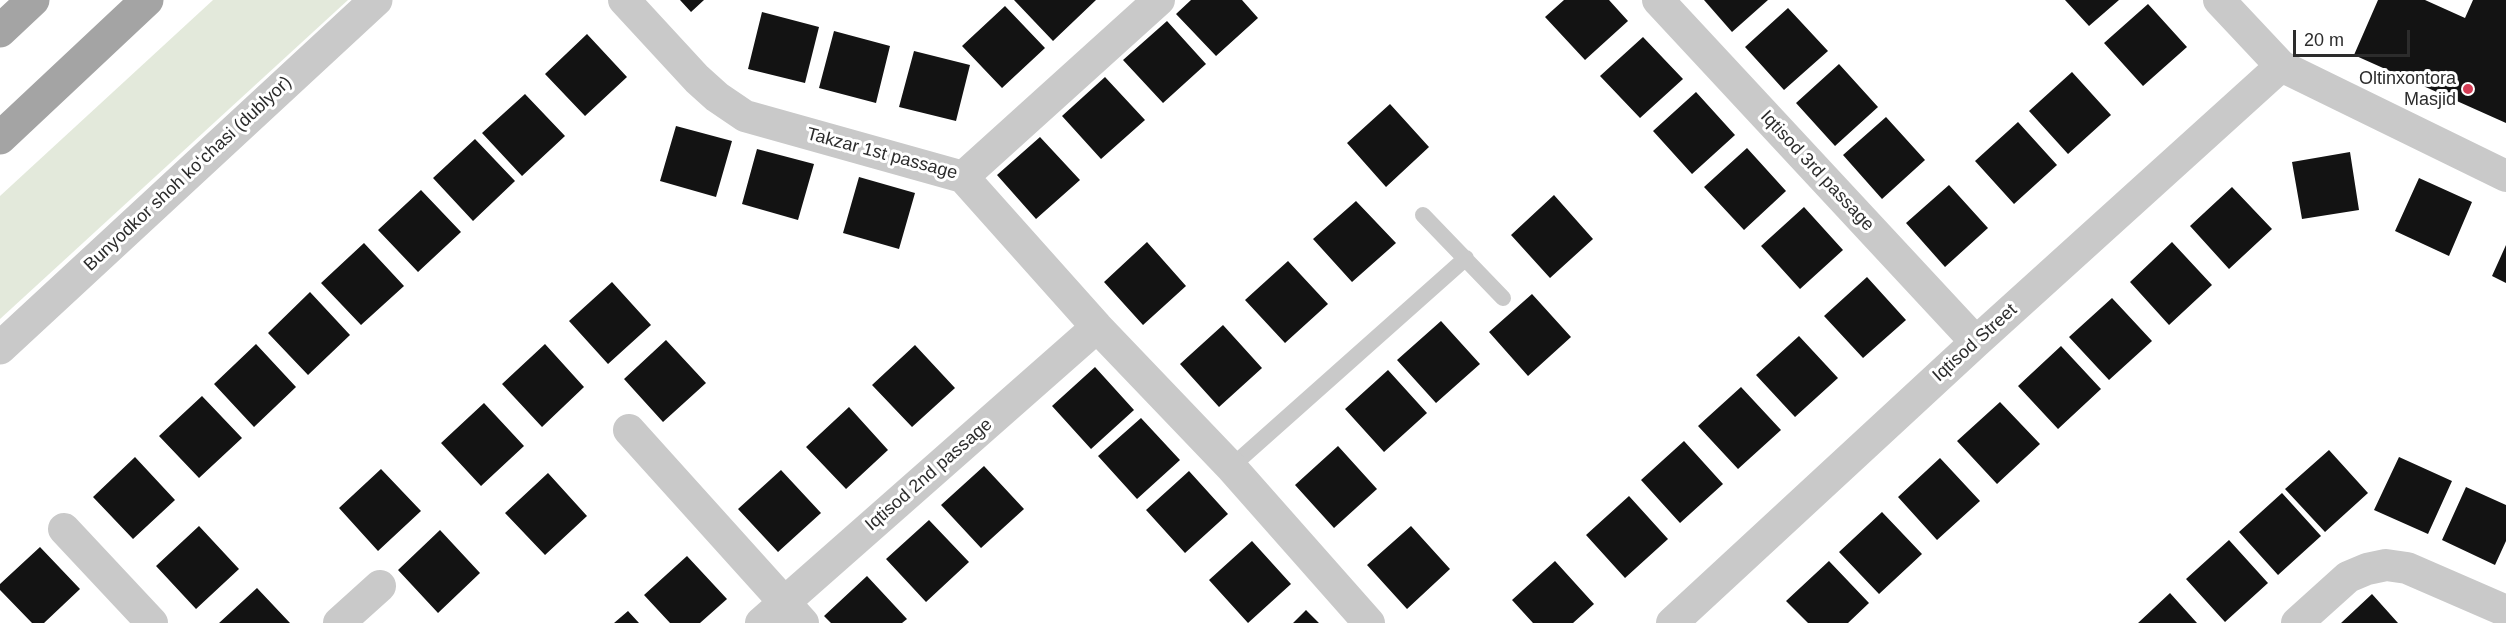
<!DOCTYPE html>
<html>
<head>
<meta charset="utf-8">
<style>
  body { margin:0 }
  #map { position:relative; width:2506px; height:623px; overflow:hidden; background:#fff; font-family:Helvetica,sans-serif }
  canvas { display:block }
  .scale { position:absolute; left:2293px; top:30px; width:117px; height:27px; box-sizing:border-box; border:3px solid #2c2c2c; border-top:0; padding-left:8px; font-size:18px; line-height:21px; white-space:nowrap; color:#2c2c2c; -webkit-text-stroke:4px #fff; paint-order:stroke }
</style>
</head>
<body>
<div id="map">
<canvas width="2506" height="623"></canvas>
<div class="scale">20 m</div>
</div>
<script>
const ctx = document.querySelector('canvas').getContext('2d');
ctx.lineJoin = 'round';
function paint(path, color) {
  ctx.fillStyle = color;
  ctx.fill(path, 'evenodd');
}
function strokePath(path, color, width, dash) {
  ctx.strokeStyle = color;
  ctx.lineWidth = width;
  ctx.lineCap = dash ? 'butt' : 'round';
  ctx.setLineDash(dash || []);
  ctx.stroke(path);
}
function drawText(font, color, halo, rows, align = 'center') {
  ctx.font = font + ' Helvetica,sans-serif';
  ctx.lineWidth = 6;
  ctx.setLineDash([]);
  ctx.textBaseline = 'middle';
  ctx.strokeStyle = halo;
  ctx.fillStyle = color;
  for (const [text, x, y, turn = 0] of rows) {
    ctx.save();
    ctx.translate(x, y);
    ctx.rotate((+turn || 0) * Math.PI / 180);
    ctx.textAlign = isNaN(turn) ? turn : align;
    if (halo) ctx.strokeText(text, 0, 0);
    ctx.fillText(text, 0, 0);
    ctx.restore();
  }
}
paint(new Path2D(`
  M213 0H348L0 319V196Z`), '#e3e9db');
paint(new Path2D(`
  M680 0H704L691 12Z
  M1014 0H1096L1053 41Z
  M1191 0H1242L1258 18 1216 56 1176 14Z
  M1564 0H1609L1628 21 1585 60 1545 17Z
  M1704 0H1768L1732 32Z
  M2065 0H2119L2089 26Z
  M2378 0H2425L2465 18 2473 0H2506V123L2354 55Z
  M2148 4 2187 47 2143 86 2104 43Z
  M1005 6 1045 48 1002 88 962 46Z
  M1788 8 1828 51 1784 90 1745 47Z
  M762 12 819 27 805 83 748 69Z
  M1167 21 1206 64 1163 103 1123 60Z
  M834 31 890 46 876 103 819 88Z
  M587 34 627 77 585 116 545 74Z
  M1643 37 1683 79 1640 118 1600 76Z
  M914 51 970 65 956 121 899 107Z
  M1839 64 1878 107 1835 146 1796 103Z
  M2072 72 2111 115 2068 154 2029 111Z
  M1105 77 1145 120 1101 159 1062 116Z
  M1696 92 1735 135 1692 174 1653 131Z
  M525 94 565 136 522 176 482 133Z
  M1390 104 1429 147 1386 187 1347 143Z
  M1886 117 1925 160 1882 199 1843 155Z
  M2018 122 2057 165 2014 204 1975 161Z
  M676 126 732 141 716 197 660 181Z
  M1040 137 1080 180 1036 219 997 175Z
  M475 139 515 181 473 221 433 178Z
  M1747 148 1786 191 1744 230 1704 187Z
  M757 149 814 164 798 220 742 204Z
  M2350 152 2359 210 2302 219 2292 162Z
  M859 177 915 193 899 249 843 233Z
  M2419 178 2472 202 2449 256 2395 231Z
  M1949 185 1988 228 1945 267 1906 223Z
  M2232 187 2272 229 2229 269 2190 226Z
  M421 190 461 232 418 272 378 230Z
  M1554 195 1593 239 1550 278 1511 235Z
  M1356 201 1396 243 1352 282 1313 239Z
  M1804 207 1843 250 1800 289 1761 246Z
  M1147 242 1186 286 1143 325 1104 282Z
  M2172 242 2212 285 2169 325 2130 282Z
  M364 243 404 286 361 325 321 283Z
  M2506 245V283L2492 276Z
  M1288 261 1328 304 1285 343 1245 300Z
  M1867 277 1906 320 1863 358 1824 316Z
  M612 282 651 325 608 364 569 321Z
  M310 292 350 335 308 375 268 333Z
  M1532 294 1571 337 1528 376 1489 332Z
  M2112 298 2152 341 2109 380 2069 337Z
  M1441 321 1480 364 1436 403 1397 360Z
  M1223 325 1262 368 1219 407 1180 364Z
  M1799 336 1838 378 1795 417 1756 375Z
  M666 340 706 383 663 422 624 379Z
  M256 344 296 387 254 427 214 384Z
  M545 344 584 387 542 427 502 384Z
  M915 345 955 388 912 427 872 385Z
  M2061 346 2101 389 2058 429 2018 386Z
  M1095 367 1134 410 1091 449 1052 406Z
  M1388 370 1427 413 1384 452 1345 409Z
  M1741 387 1781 430 1738 469 1698 426Z
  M202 396 242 438 199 478 159 436Z
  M2000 402 2040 444 1997 484 1957 441Z
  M484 403 524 446 481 486 441 443Z
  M849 407 888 450 846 489 806 447Z
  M1141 418 1180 460 1137 499 1098 456Z
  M1684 441 1723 484 1680 523 1641 480Z
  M1338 446 1377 489 1334 528 1295 485Z
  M2329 450 2368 493 2325 532 2285 489Z
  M135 457 175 500 133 539 93 497Z
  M2399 457 2452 481 2428 534 2374 510Z
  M1940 458 1980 501 1937 540 1898 497Z
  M984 466 1024 509 981 548 941 505Z
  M381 469 421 511 378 551 339 508Z
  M781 470 821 513 778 552 738 509Z
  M1189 471 1228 514 1185 553 1146 510Z
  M548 473 587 516 545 555 505 513Z
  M2466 487 2506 505V541L2495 565 2442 540Z
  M2282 493 2321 536 2278 575 2239 532Z
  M1629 496 1668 539 1625 578 1586 535Z
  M1882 512 1922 554 1879 594 1839 552Z
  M929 520 969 562 926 602 886 559Z
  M199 526 239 569 196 609 156 566Z
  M1411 526 1450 569 1407 609 1367 565Z
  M440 530 480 573 438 613 398 570Z
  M2229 540 2268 583 2225 622 2186 579Z
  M1252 541 1291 584 1248 623 1209 580Z
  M40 547 80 589 44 623H32L0 590V584Z
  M687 556 727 599 700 623H670L644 595Z
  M1555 561 1594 604 1573 623H1533L1512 600Z
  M1829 561 1869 603 1848 623H1808L1786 601Z
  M867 576 907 619 902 623H831L824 616Z
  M257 588 290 623H219Z
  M2170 593 2197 623H2138Z
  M2372 594 2398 623H2341Z
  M1306 610 1319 623H1293Z
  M628 611 639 623H614Z`), '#131313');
strokePath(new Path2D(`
  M1423 215 1503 298
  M1231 467 1466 258`), '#c9c9c9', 16);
strokePath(new Path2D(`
  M624 0 697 79 717 97 745 116 963 177 1159 0
  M1658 0 1976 342
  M2219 0 2281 66 2506 176
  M963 177 1097 327 1231 467 1369 623
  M629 430 803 623
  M64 529 152 623
  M339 623 380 586
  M761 623 1097 327
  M1672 623 1976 342 2281 66
  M2297 623 2348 577 2367 569 2386 565 2407 568 2506 611`), '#c9c9c9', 32);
strokePath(new Path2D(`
  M0 348 376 0`), '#c9c9c9', 33);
strokePath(new Path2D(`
  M0 31 33 0
  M0 138 147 0`), '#a4a4a4', 33);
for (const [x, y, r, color] of [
  [2468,89,6,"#d43d55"]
]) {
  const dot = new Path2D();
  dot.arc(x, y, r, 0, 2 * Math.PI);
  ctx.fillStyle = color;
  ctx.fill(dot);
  strokePath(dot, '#fff', 2);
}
drawText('18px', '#2c2c2c', '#fff', [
  ["Oltinxontora",2456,79],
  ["Masjid",2456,100]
], 'right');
drawText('18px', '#2c2c2c', '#fff', [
  ["Takzar 1st passage",882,154,15],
  ["Iqtisod 3rd passage",1817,171,47],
  ["Bunyodkor shoh koʻchasi (dublyor)",188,174,-43],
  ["Iqtisod Street",1975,343,-42],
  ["Iqtisod 2nd passage",929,475,-41]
]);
</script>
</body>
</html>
